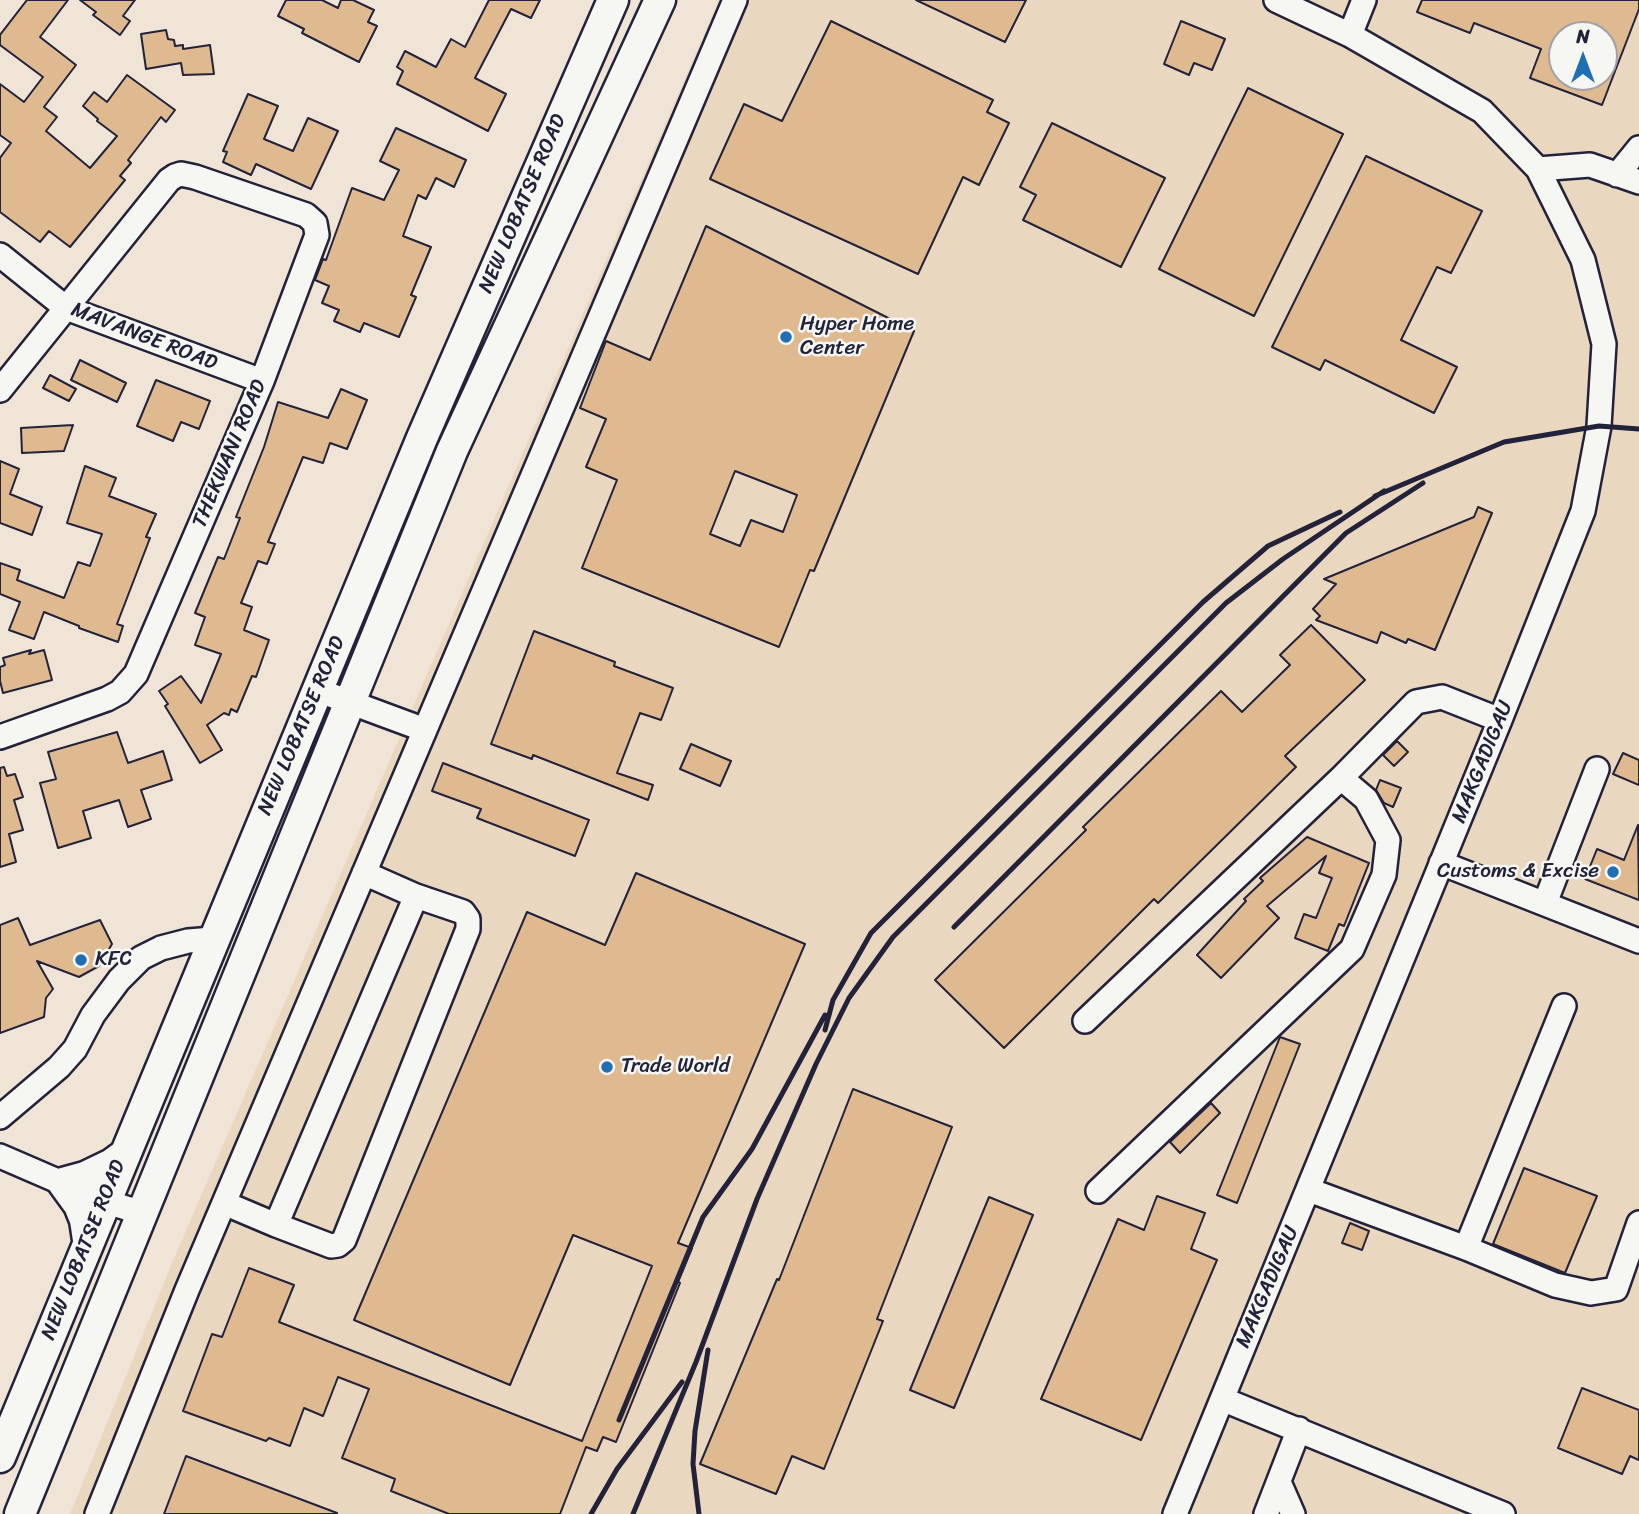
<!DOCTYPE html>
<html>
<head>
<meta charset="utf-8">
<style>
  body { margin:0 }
  #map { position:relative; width:1639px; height:1514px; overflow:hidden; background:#efe4d5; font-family:Sriracha,sans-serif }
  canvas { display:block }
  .north { position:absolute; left:1548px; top:21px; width:70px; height:70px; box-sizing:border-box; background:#f6f6f2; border:2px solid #a1a1a9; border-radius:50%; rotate:0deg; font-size:19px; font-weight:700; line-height:28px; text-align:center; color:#22223b }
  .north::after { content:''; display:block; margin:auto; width:24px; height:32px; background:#1f6fb2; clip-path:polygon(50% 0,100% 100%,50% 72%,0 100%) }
</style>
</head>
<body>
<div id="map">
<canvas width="1639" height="1514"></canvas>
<div class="north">N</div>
</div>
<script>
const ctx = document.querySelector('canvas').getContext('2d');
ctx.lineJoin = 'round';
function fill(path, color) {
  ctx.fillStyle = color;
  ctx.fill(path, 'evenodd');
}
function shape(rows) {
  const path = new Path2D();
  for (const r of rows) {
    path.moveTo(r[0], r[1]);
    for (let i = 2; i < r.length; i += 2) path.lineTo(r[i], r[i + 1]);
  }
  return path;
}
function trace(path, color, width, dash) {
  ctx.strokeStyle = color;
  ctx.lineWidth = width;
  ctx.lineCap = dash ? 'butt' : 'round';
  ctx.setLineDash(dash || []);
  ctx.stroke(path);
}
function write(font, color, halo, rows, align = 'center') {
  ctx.font = font + ' Sriracha,sans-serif';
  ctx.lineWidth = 5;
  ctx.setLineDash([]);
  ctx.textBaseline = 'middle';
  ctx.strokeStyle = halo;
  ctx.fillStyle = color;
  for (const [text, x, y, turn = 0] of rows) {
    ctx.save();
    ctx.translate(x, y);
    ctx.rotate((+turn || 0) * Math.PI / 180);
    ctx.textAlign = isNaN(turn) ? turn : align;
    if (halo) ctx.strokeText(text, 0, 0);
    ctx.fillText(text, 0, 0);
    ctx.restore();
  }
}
fill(shape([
  [719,0,1639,0,1639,1514,70,1514,172,1263],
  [1562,35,1604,35,1604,77,1562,77]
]), '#ead7c0');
const building = shape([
  [27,0,68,0,40,37,76,65,44,107,57,117,46,131,90,168,117,136,97,121,98,119,83,106,94,92,107,102,127,75,175,110,166,122,161,117,128,160,131,163,120,176,125,180,70,247,49,231,40,242,0,212,0,158,11,143,0,135,0,84,24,102,43,77,0,45,0,35,27,0],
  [80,0,135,0,123,16,130,21,120,35,93,15,96,12,80,0],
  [286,0,322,0,338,8,341,0,353,0,374,10,368,22,377,26,359,62,302,33,304,29,278,16,286,0],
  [489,0,540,0,531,18,511,9,475,78,506,94,488,131,397,84,403,71,397,67,405,51,436,67,451,39,465,47,489,0],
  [916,0,1026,0,1005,42,916,0],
  [1422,0,1639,0,1639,9,1602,105,1530,78,1541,49,1474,23,1470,33,1417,12,1422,0],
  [1562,35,1604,35,1604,77,1562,77,1562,35],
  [831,21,993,100,987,112,1009,123,979,185,963,177,918,274,710,179,744,104,782,121,831,21],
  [1181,21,1225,39,1212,70,1194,63,1189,75,1164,64,1181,21],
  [166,30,168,39,174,40,175,46,183,45,183,49,210,45,214,74,183,75,181,63,146,69,141,34,166,30],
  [1248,88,1343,134,1254,316,1159,269,1248,88],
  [248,94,278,106,264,139,293,151,308,118,338,131,311,189,256,164,251,175,223,162,227,152,223,151,248,94],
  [1052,123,1165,178,1121,267,1023,220,1036,195,1020,187,1052,123],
  [396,128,466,160,454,187,436,178,426,199,418,195,403,236,431,247,411,295,416,297,399,337,364,323,360,332,334,321,339,310,322,303,329,286,315,280,323,259,326,260,352,188,384,200,399,170,380,161,396,128],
  [1366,156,1482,211,1451,273,1437,267,1401,340,1457,367,1434,413,1325,360,1320,370,1272,347,1366,156],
  [706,226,914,331,814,571,810,570,779,647,582,568,617,480,586,467,606,419,580,408,606,341,650,360,706,226],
  [735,471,797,495,783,532,751,520,740,546,710,534,735,471],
  [80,360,126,383,117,402,71,380,80,360],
  [50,375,76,389,69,401,43,388,50,375],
  [156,380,210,401,199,429,181,422,173,441,137,426,156,380],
  [341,389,367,400,347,449,330,443,323,463,303,457,268,542,275,544,267,564,258,561,241,603,252,607,244,630,269,640,256,677,252,676,237,712,231,709,229,715,224,713,207,725,222,750,200,763,165,706,168,704,159,691,181,676,201,703,221,654,195,645,205,617,195,613,218,557,224,559,240,518,236,517,264,447,278,402,328,418,341,389],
  [73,425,64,451,22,453,21,428,73,425],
  [0,461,19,469,10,494,42,507,32,535,0,523,0,461],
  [85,466,116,478,109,496,156,514,146,537,150,538,117,624,123,626,118,642,79,628,79,626,44,612,34,639,9,630,20,602,0,594,0,563,20,570,17,580,64,598,78,562,90,566,102,534,67,523,85,466],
  [1478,507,1492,513,1435,650,1408,639,1406,643,1381,632,1377,643,1316,620,1320,616,1313,609,1336,584,1324,579,1474,517,1478,507],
  [1311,625,1365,680,1285,756,1296,767,1158,903,1154,899,1004,1048,935,980,1086,830,1083,827,1221,691,1242,712,1290,665,1280,655,1311,625],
  [534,631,615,662,614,666,673,688,661,720,640,713,617,773,653,785,648,800,533,755,532,759,491,744,534,631],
  [31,650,29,654,44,650,52,680,3,693,0,681,0,667,5,665,3,658,31,650],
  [117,732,128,763,163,751,172,780,141,790,151,819,128,827,119,800,83,811,91,838,58,848,40,783,56,779,48,752,117,732],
  [1397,741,1408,752,1394,766,1383,755,1397,741],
  [691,744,731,761,720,786,680,769,691,744],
  [1623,753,1639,760,1639,785,1613,774,1623,753],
  [443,763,589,820,575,856,477,818,481,809,432,791,443,763],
  [4,767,7,776,15,774,23,797,14,800,23,830,9,834,16,862,0,867,0,768,4,767],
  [1380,780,1401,788,1393,807,1384,803,1376,790,1380,780],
  [1638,825,1639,900,1585,879,1597,849,1624,860,1638,825],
  [1307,837,1369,863,1344,926,1339,924,1328,951,1295,938,1304,914,1316,918,1332,878,1319,873,1326,856,1267,906,1279,918,1221,978,1197,955,1246,901,1244,899,1263,881,1260,878,1307,837],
  [636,873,805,944,678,1243,692,1248,678,1282,680,1283,616,1442,603,1437,597,1451,586,1447,560,1514,449,1514,391,1491,395,1479,342,1458,369,1389,338,1377,323,1416,304,1408,290,1446,269,1438,266,1441,183,1411,212,1334,222,1337,249,1268,294,1285,279,1322,582,1441,652,1266,573,1235,510,1385,354,1320,527,912,605,945,636,873],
  [18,918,30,945,100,920,112,944,99,966,79,977,37,961,53,989,46,998,44,1017,0,1033,0,925,18,918],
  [1280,1037,1300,1044,1237,1203,1217,1195,1280,1037],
  [853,1089,952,1127,877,1319,883,1321,824,1469,792,1456,776,1494,700,1464,777,1279,779,1280,853,1089],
  [1211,1103,1220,1113,1180,1153,1170,1142,1211,1103],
  [1524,1168,1597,1196,1565,1273,1493,1244,1524,1168],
  [1157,1196,1205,1213,1191,1249,1217,1260,1141,1440,1041,1399,1118,1219,1144,1230,1157,1196],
  [989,1197,1033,1215,954,1408,910,1390,989,1197],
  [1350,1223,1369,1231,1362,1250,1342,1243,1350,1223],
  [1582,1388,1639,1410,1639,1460,1630,1456,1622,1474,1558,1448,1582,1388],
  [186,1456,337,1513,337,1514,164,1514,186,1456]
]);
fill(building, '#dfb990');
trace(building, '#22223b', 2);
const minor = shape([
  [1350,35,1364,0],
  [1538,169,1590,165,1639,182],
  [1617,175,1639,148],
  [0,255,66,308,262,381],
  [0,390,169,180,175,176,181,174,195,177,306,215,315,223,317,235,262,381,136,674,120,692,107,699,0,737],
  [317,690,425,730],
  [1441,863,1639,941],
  [364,873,416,896],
  [1545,903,1597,769],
  [1085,1021,1341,778,1416,702,1442,697,1500,720],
  [0,1117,59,1067,75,1049,93,1015,119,980,141,958,161,948,188,941,213,939],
  [0,1156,104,1201,142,1213],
  [1309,1190,1466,1248,1555,1285,1591,1293,1616,1289,1639,1223],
  [1098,1191,1352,949,1384,875,1388,840,1366,799,1341,778],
  [224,1203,276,1225,331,1246,338,1245,344,1240,468,929,468,919,463,912,416,896,276,1225],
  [1466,1248,1564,1006],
  [1222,1399,1503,1514],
  [1279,1482,1293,1514],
  [97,1514,187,1290,735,0],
  [1175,1514,1500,720,1583,511,1599,426,1604,344,1583,260,1538,169,1482,111,1350,35,1276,0],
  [1266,1514,1299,1429]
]);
const major = shape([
  [88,1240,85,1220,79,1205,63,1183,85,1177,112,1164,123,1156],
  [0,1457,422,438,613,0],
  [20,1514,452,451,660,0]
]);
trace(minor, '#22223b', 28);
trace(major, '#22223b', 35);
trace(minor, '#f6f6f2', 23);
trace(major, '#f6f6f2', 30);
trace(shape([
  [1375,496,1504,442,1599,426,1639,429],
  [954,927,1346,533,1423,483],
  [825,1030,833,1000,871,933,1203,602,1268,546,1340,512],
  [619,1420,703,1217,752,1149,825,1015],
  [591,1514,617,1469,682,1382],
  [633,1514,696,1362,757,1199,816,1064,849,998,893,937,1226,603,1283,559,1384,491],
  [699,1514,693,1464,695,1431,708,1350]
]), '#22223b', 5);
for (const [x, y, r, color] of [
  [786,337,7,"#1f6fb2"],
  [1613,872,7,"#1f6fb2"],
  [81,960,7,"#1f6fb2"],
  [607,1067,7,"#1f6fb2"]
]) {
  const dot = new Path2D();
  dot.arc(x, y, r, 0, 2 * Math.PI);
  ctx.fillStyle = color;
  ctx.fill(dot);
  trace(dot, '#f6f6f2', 2.5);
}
write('21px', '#22223b', '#f6f6f2', [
  ["NEW LOBATSE ROAD",523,204,-67],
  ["MAVANGE ROAD",144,337,21],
  ["THEKWANI ROAD",230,454,-67],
  ["NEW LOBATSE ROAD",302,726,-67],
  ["MAKGADIGAU",1483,762,-68],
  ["NEW LOBATSE ROAD",84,1250,-68],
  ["MAKGADIGAU",1268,1287,-67]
]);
write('21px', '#22223b', '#f6f6f2', [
  ["Hyper Home",800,325],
  ["Center",800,349],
  ["Customs & Excise",1599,872,"right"],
  ["KFC",95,960],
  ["Trade World",621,1067]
], 'left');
</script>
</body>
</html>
